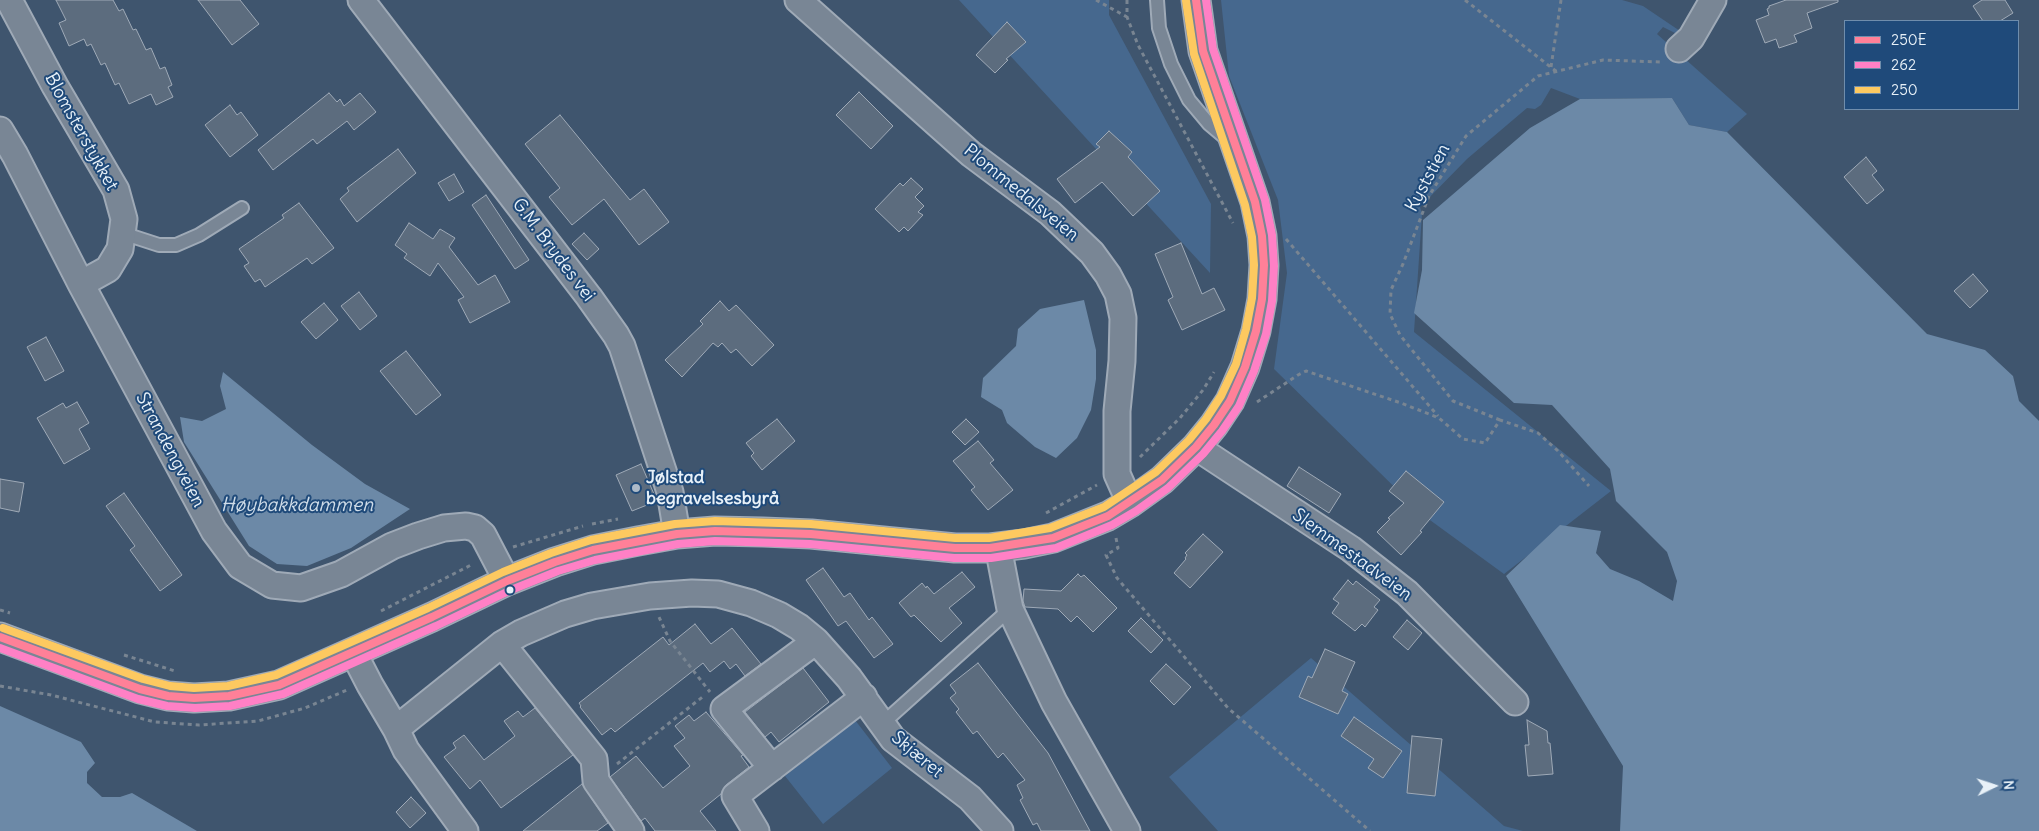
<!DOCTYPE html>
<html>
<head>
<meta charset="utf-8">
<style>
  body { margin:0 }
  #map { position:relative; width:2039px; height:831px; overflow:hidden; background:#3f556e; font-family:Delius,sans-serif }
  canvas { display:block }
  .legend { position:absolute; left:1844px; top:20px; width:175px; height:90px; box-sizing:border-box; background:#1f4a7a; border:1px solid #6f8dac; margin:0; padding:6px 9px; list-style:none; font-size:15px; color:#e8f1f8 }
  .legend li { display:flex; align-items:center; gap:10px; height:25px }
  .legend b { width:25px; border:1px solid #6f8dac }
  .north { position:absolute; left:1969px; top:761px; width:50px; height:50px; -webkit-text-stroke:4px #1f4a7a; paint-order:stroke; rotate:86deg; font-size:14px; font-weight:700; line-height:20px; text-align:center; color:#e8f1f8 }
  .north::after { content:''; display:block; margin:auto; width:18px; height:22px; background:#e8f1f8; clip-path:polygon(50% 0,100% 100%,50% 72%,0 100%) }
</style>
</head>
<body>
<div id="map">
<canvas width="2039" height="831"></canvas>
<ul class="legend">
<li><b style="height:6px;background:#ff8098"></b>250E</li>
<li><b style="height:6px;background:#ff80c5"></b>262</li>
<li><b style="height:6px;background:#fdc960"></b>250</li>
</ul>
<div class="north">N</div>
</div>
<script>
const ctx = document.querySelector('canvas').getContext('2d');
ctx.lineJoin = 'round';
function fill(path, color) {
  ctx.fillStyle = color;
  ctx.fill(path, 'evenodd');
}
function shape(rows) {
  const path = new Path2D();
  for (const r of rows) {
    path.moveTo(r[0], r[1]);
    for (let i = 2; i < r.length; i += 2) path.lineTo(r[i], r[i + 1]);
  }
  return path;
}
function trace(path, color, width, dash) {
  ctx.strokeStyle = color;
  ctx.lineWidth = width;
  ctx.lineCap = dash ? 'butt' : 'round';
  ctx.setLineDash(dash || []);
  ctx.stroke(path);
}
function write(font, color, halo, rows, align = 'center') {
  ctx.font = font + ' Delius,sans-serif';
  ctx.lineWidth = 4;
  ctx.setLineDash([]);
  ctx.textBaseline = 'middle';
  ctx.strokeStyle = halo;
  ctx.fillStyle = color;
  for (const [text, x, y, turn = 0] of rows) {
    ctx.save();
    ctx.translate(x, y);
    ctx.rotate((+turn || 0) * Math.PI / 180);
    ctx.textAlign = isNaN(turn) ? turn : align;
    if (halo) ctx.strokeText(text, 0, 0);
    ctx.fillText(text, 0, 0);
    ctx.restore();
  }
}
fill(shape([
  [959,0,1109,0,1109,15,1211,204,1210,273],
  [1221,0,1622,0,1643,6,1680,31,1677,34,1663,27,1657,34,1747,114,1727,132,1689,125,1672,98,1580,99,1551,88,1541,105,1535,109,1527,108,1467,159,1420,207,1422,214,1414,332,1611,491,1504,574,1423,515,1274,369,1287,273,1278,200,1229,76],
  [1311,658,1504,826,1523,831,1218,831,1169,777],
  [855,720,892,768,823,824,785,776]
]), '#46688e');
fill(shape([
  [1672,98,1689,125,1727,132,1927,334,1985,350,2013,376,2019,401,2039,421,2039,831,1620,831,1623,766,1506,576,1560,525,1601,531,1596,553,1610,569,1639,581,1673,601,1677,581,1667,552,1616,501,1610,469,1552,405,1514,403,1414,313,1422,270,1423,220,1530,128,1580,99],
  [1084,300,1096,350,1096,379,1091,410,1077,438,1056,458,1035,447,1007,423,1002,410,981,397,983,378,1016,346,1018,329,1040,309],
  [223,372,312,445,365,484,410,509,351,548,307,566,277,564,249,546,184,442,180,417,202,421,226,409,220,386],
  [0,706,81,742,95,763,87,772,87,783,102,797,120,797,132,793,197,831,0,831]
]), '#6c89a7');
const building = shape([
  [56,0,113,0,119,11,123,9,133,30,136,29,146,50,151,48,160,69,165,67,172,85,168,87,173,97,156,105,151,94,129,104,119,83,115,85,105,63,101,65,91,44,87,46,84,39,69,46,59,23,66,20,56,0],
  [198,0,240,0,259,24,232,45,198,0],
  [1786,0,1838,0,1838,2,1807,13,1812,28,1794,35,1797,42,1779,48,1776,39,1765,43,1756,20,1769,15,1767,9,1769,8,1769,6,1786,0],
  [1982,0,2005,0,2013,13,2000,21,1983,21,1973,6,1982,0],
  [1007,22,1026,42,1006,59,1008,60,995,73,976,55,1007,22],
  [859,92,893,126,871,149,836,115,859,92],
  [329,93,337,102,340,99,344,106,360,93,376,112,354,130,347,121,317,144,313,139,273,170,258,150,329,93],
  [230,105,237,115,241,112,258,135,230,157,205,125,230,105],
  [560,115,630,200,644,189,669,222,639,245,604,199,572,225,549,197,560,188,525,144,560,115],
  [1109,131,1132,152,1128,157,1160,191,1133,216,1102,182,1075,203,1057,179,1100,147,1096,144,1109,131],
  [398,149,416,173,357,222,340,199,349,191,347,188,398,149],
  [1866,157,1877,171,1872,175,1884,190,1867,204,1844,177,1866,157],
  [454,174,464,192,449,201,438,183,454,174],
  [911,178,923,189,915,197,924,206,918,212,923,215,908,231,904,227,899,232,875,209,900,183,903,186,911,178],
  [486,195,529,260,515,269,472,205,486,195],
  [299,203,334,248,312,264,307,258,265,287,260,279,255,282,244,266,249,263,239,249,284,218,282,215,299,203],
  [409,223,433,239,440,229,455,238,449,247,478,285,495,275,510,302,470,323,458,300,464,297,438,263,430,276,404,258,407,254,395,245,409,223],
  [584,233,599,249,587,260,572,244,584,233],
  [1181,243,1202,294,1214,288,1225,310,1182,330,1168,300,1173,297,1155,254,1181,243],
  [1973,274,1988,291,1970,308,1954,291,1973,274],
  [359,292,377,316,360,330,341,306,359,292],
  [720,301,729,311,736,305,774,345,752,366,736,349,731,353,722,343,718,347,713,343,682,377,665,360,703,324,700,321,720,301],
  [324,303,338,320,316,339,301,322,324,303],
  [46,337,64,371,45,381,27,347,46,337],
  [406,351,441,395,416,415,380,371,406,351],
  [77,402,89,423,79,429,90,449,64,464,37,418,63,403,66,408,77,402],
  [777,419,795,441,762,470,751,456,754,453,746,443,777,419],
  [966,419,979,432,965,445,952,432,966,419],
  [978,441,994,460,990,463,1013,490,988,510,971,490,975,487,953,461,978,441],
  [641,464,657,501,632,511,616,475,641,464],
  [1299,467,1341,494,1329,513,1287,486,1299,467],
  [1406,471,1444,502,1420,531,1422,532,1401,555,1377,532,1390,519,1388,518,1404,503,1389,491,1406,471],
  [0,479,24,483,19,512,0,508,0,479],
  [124,493,182,575,160,591,130,550,135,546,106,506,124,493],
  [1203,534,1223,552,1190,588,1174,573,1186,559,1185,558,1187,555,1185,553,1203,534],
  [823,568,844,597,850,593,869,620,872,617,893,644,874,658,846,621,838,626,806,580,823,568],
  [962,572,975,587,949,608,962,623,941,642,914,615,911,617,899,603,922,583,926,588,927,586,934,594,962,572],
  [1078,574,1081,577,1084,575,1117,608,1093,632,1077,616,1071,622,1058,609,1025,607,1023,601,1024,589,1061,591,1078,574],
  [1348,580,1353,585,1356,581,1380,600,1374,607,1378,610,1365,627,1362,624,1355,631,1332,613,1339,603,1333,599,1348,580],
  [1141,618,1163,640,1151,653,1128,631,1141,618],
  [1407,620,1422,633,1408,650,1393,637,1407,620],
  [695,624,711,644,732,628,761,664,745,676,736,664,730,669,724,661,710,672,703,663,615,732,611,728,602,735,580,707,581,706,579,703,663,637,669,645,695,624],
  [1325,649,1355,662,1342,691,1348,694,1338,714,1299,697,1308,676,1312,678,1325,649],
  [978,663,1048,753,1090,831,1041,831,1037,823,1033,825,1020,800,1023,798,1017,785,1025,780,1003,753,998,758,977,731,973,734,956,712,959,709,950,698,956,693,950,685,978,663],
  [1166,664,1191,687,1174,705,1150,681,1166,664],
  [803,668,829,702,779,742,771,732,765,737,745,712,803,668],
  [535,708,573,755,501,808,480,780,470,789,444,757,456,748,453,743,464,735,484,760,515,736,504,721,518,711,523,717,535,708],
  [706,712,743,755,741,756,749,767,726,785,721,794,700,811,716,831,655,831,645,818,641,821,610,777,636,756,663,788,690,766,674,746,685,738,675,726,689,715,694,721,706,712],
  [1354,717,1402,751,1383,778,1368,768,1374,759,1341,736,1354,717],
  [1527,720,1547,731,1548,743,1550,743,1553,774,1528,776,1525,745,1529,745,1527,720],
  [1412,736,1442,739,1435,796,1407,793,1412,736],
  [582,784,608,823,597,831,523,831,582,784],
  [411,797,426,813,410,828,396,812,411,797]
]);
fill(building, '#5c6c7e');
trace(building, '#9faab7', 1);
const lane = shape([
  [1157,0,1159,28,1171,64,1189,100,1209,124,1228,140],
  [122,233,159,245,176,245,199,235,242,208],
  [883,723,1010,609]
]);
const street = shape([
  [9,0,55,86,116,190,124,219,120,249,108,269,81,284],
  [361,0,589,297,616,335,622,346,670,492,677,534],
  [798,0,971,154,1050,213,1092,253,1108,275,1118,294,1123,318,1122,361,1117,411,1117,474,1130,503],
  [1679,49,1691,38,1713,0],
  [0,130,15,155,81,284,214,531,240,566,272,585,301,588,341,574,392,546,418,536,444,528,466,526,475,528,483,535,507,581],
  [1196,447,1351,549,1407,593,1515,702],
  [1000,547,1001,562,1010,609,1054,702,1127,831],
  [502,644,594,759,596,781,631,831],
  [353,652,370,685,396,729,406,750,465,831],
  [396,729,502,644,521,633,565,614,592,606,650,596,692,593,718,594,751,603,779,615,799,627,816,641,849,678,893,739,970,798,1000,831],
  [772,768,724,709,816,641],
  [756,831,735,796,864,697]
]);
const primary = shape([
  [0,637,140,689,168,696,194,698,229,696,279,685,432,617,507,581,555,562,593,550,638,541,677,534,715,531,763,532,811,534,955,548,990,548,1024,544,1053,538,1108,516,1130,503,1162,480,1196,447,1214,425,1230,401,1245,367,1256,331,1262,299,1264,265,1262,236,1255,202,1203,51,1196,0]
]);
trace(lane, '#9faab7', 16);
trace(street, '#9faab7', 29);
trace(primary, '#9faab7', 31);
trace(shape([
  [1096,0,1127,17],
  [1127,0,1127,17,1138,45,1233,223],
  [1465,0,1557,72],
  [1551,67,1561,0],
  [1286,239,1438,416],
  [1257,402,1298,375,1306,371,1401,403,1439,418,1463,439,1485,443,1500,420,1538,433,1558,451,1589,486],
  [1500,420,1453,401,1400,335,1390,314,1391,290,1403,264,1429,196,1466,136,1538,76,1603,60,1660,62],
  [1140,457,1180,418,1203,390,1214,372],
  [1046,513,1097,485],
  [592,524,618,519],
  [1116,538,1118,548,1106,555,1117,578,1228,708,1370,831],
  [513,547,583,526],
  [0,610,10,613],
  [381,611,473,564],
  [659,617,670,641,710,692],
  [124,655,175,671],
  [0,686,51,695,155,722,199,725,258,721,305,708,347,690],
  [617,764,705,695]
]), '#798592', 3, [4, 4]);
trace(lane, '#798695', 12);
trace(street, '#798695', 25);
trace(primary, '#798695', 28);
trace(shape([
  [0,637,140,689,168,696,194,698,229,696,279,685,432,617,507,581,555,562,593,550,677,534,715,531,811,534,955,548,990,548,1053,538,1108,516,1162,480,1196,447,1214,425,1230,401,1245,367,1256,331,1262,299,1264,265,1262,236,1255,202,1203,51,1196,0]
]), '#ff8098', 8);
trace(shape([
  [0,648,138,699,167,706,195,708,230,706,283,694,436,626,511,590,558,571,595,560,678,544,715,541,810,544,954,558,991,558,1056,548,1112,525,1136,511,1168,488,1203,454,1222,431,1239,406,1254,371,1266,334,1272,301,1274,266,1272,235,1265,200,1213,49,1206,0]
]), '#ff80c5', 8);
trace(shape([
  [3,628,143,679,170,686,194,688,228,686,276,675,428,608,503,572,551,553,591,540,675,524,715,521,811,524,955,538,989,538,1050,528,1104,507,1156,472,1189,440,1206,419,1221,396,1236,364,1246,329,1252,298,1254,265,1252,237,1245,205,1194,54,1186,1]
]), '#fdc960', 8);
for (const [x, y, r, color] of [
  [636,488,5,"#adbac8"],
  [510,590,4.5,"#e8f1f8"]
]) {
  const dot = new Path2D();
  dot.arc(x, y, r, 0, 2 * Math.PI);
  ctx.fillStyle = color;
  ctx.fill(dot);
  trace(dot, '#1f4a7a', 2);
}
write('18px', '#e8f1f8', '#1f4a7a', [
  ["Blomsterstykket",81,132,61],
  ["Kyststien",1428,178,-62],
  ["Plommedalsveien",1021,193,39],
  ["G.M. Brydes vei",553,250,53],
  ["Strandengveien",170,450,62],
  ["Slemmestadveien",1352,555,36],
  ["Skjæret",917,755,40]
]);
write('bold 18px', '#e8f1f8', '#1f4a7a', [
  ["Jølstad",646,478],
  ["begravelsesbyrå",646,499]
], 'left');
write('italic 19px', '#d0dde9', '#1f4a7a', [
  ["Høybakkdammen",297,506]
]);
</script>
</body>
</html>
